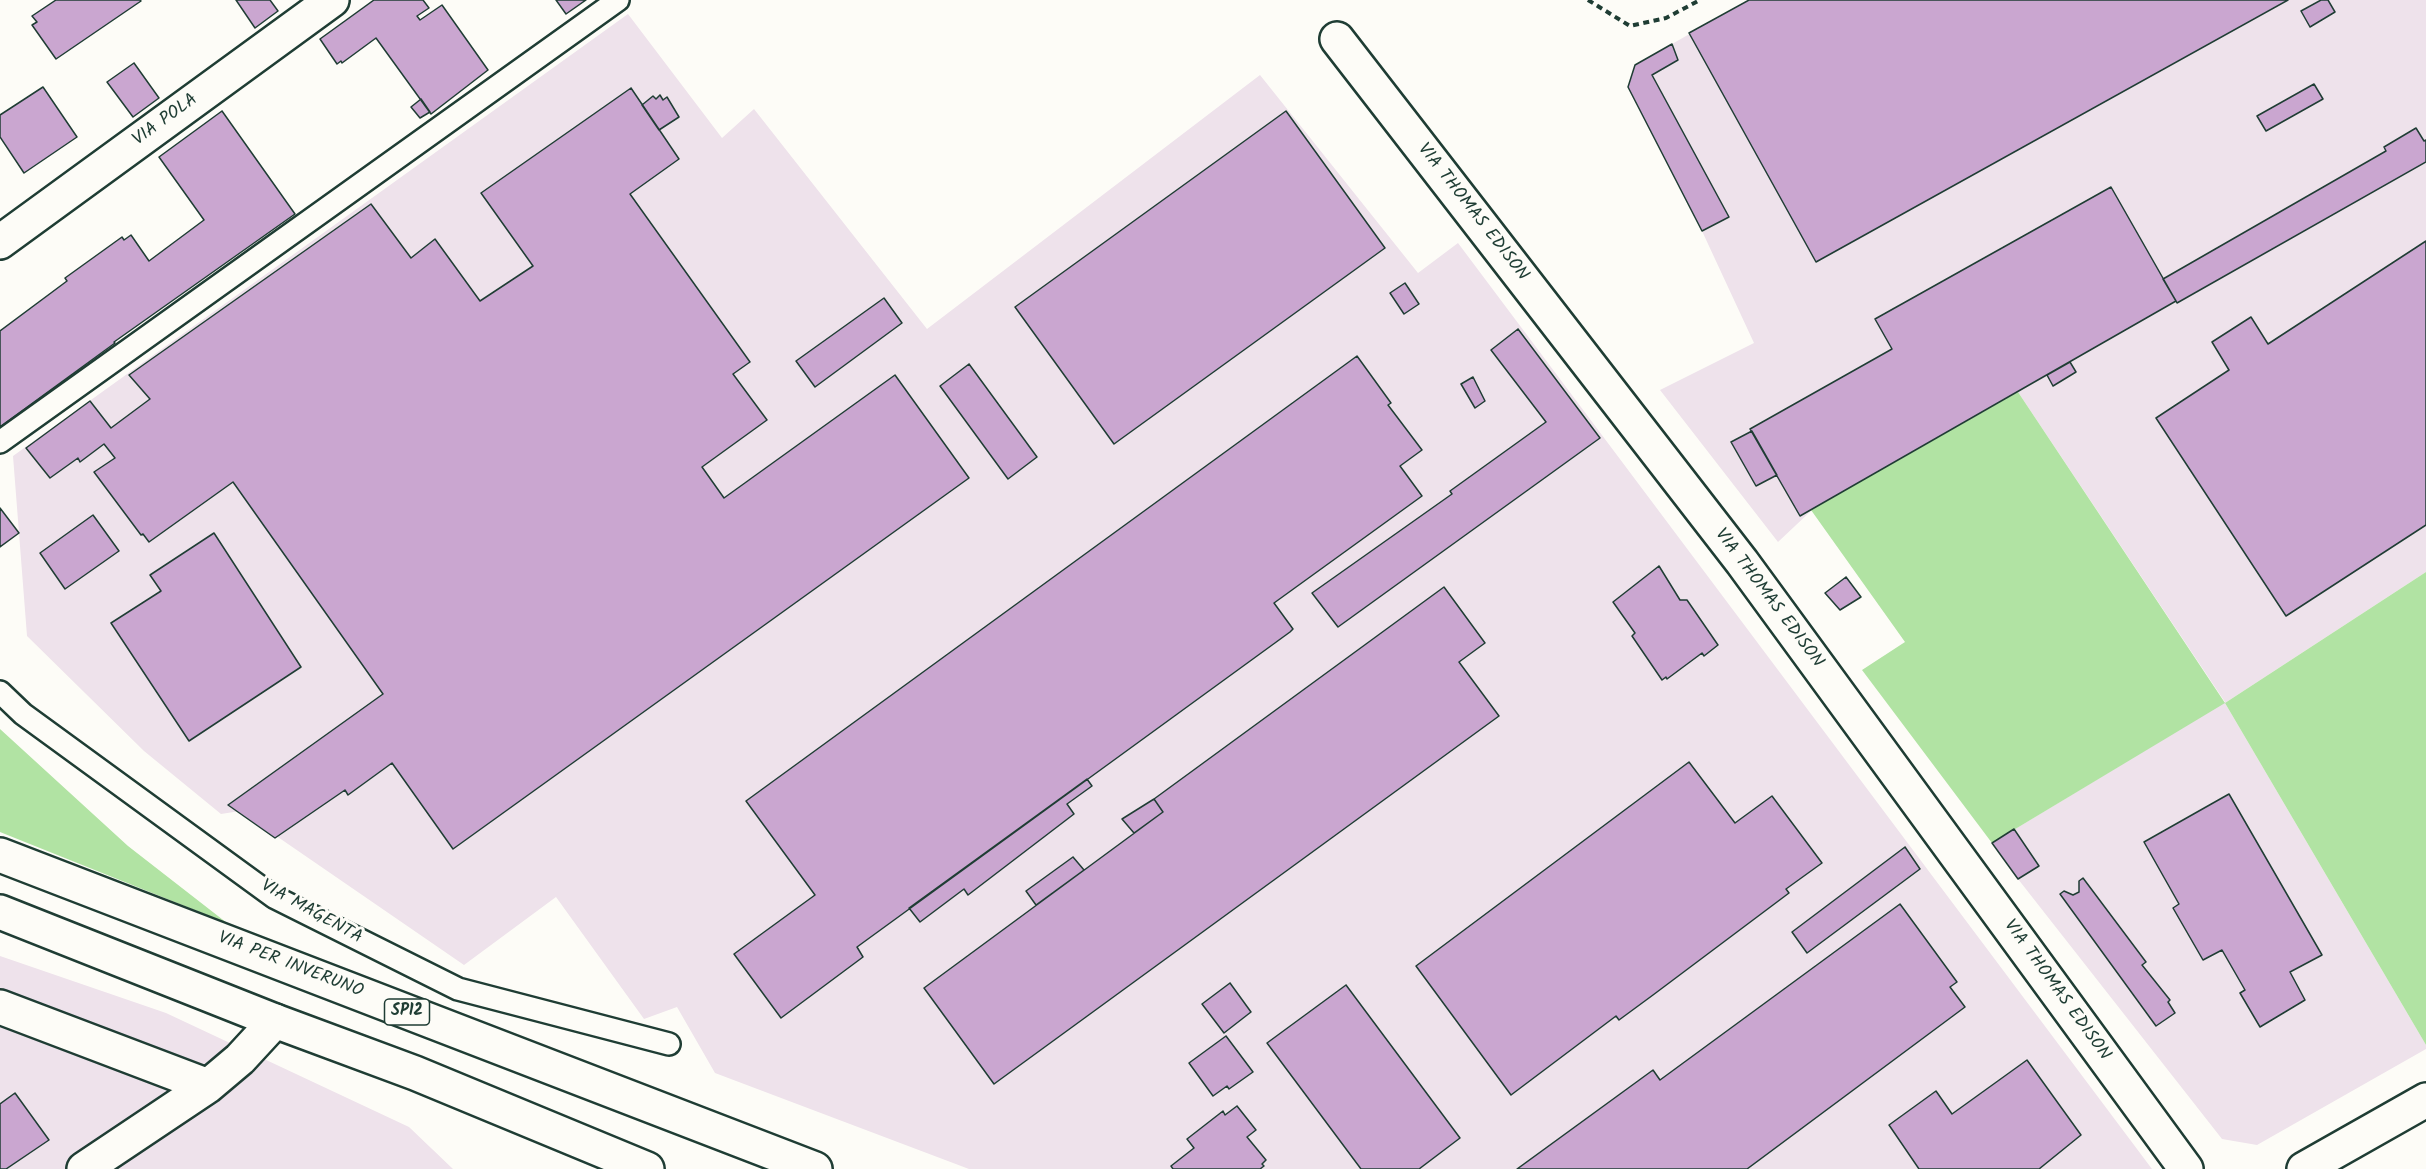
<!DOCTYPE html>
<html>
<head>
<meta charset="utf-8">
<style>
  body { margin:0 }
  canvas { display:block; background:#fdfcf7 }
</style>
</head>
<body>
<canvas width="2426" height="1169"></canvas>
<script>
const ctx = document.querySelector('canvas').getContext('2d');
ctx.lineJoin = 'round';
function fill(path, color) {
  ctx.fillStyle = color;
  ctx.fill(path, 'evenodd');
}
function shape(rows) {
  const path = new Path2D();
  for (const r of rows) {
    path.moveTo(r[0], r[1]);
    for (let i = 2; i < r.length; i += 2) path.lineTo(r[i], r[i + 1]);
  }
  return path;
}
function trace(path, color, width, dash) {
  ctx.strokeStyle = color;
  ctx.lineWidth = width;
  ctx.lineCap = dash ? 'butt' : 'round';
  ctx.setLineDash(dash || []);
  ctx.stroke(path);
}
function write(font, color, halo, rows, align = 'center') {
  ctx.font = font + ' Kalam,sans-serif';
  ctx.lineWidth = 6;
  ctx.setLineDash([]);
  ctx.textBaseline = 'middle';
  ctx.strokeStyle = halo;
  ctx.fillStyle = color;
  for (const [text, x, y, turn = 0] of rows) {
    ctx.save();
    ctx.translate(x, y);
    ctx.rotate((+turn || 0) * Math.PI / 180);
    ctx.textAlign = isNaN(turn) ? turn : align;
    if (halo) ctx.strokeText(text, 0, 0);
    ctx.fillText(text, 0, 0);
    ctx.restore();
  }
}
fill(shape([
  [1749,0,2426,0,2426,572,2225,703,2426,1045,2426,1049,2257,1145,2222,1139,2018,879,1992,843,2225,702,2018,392,1812,510,1778,542,1660,390,1754,343,1702,231,1628,87,1672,44],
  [628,14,722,138,754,109,927,329,1260,75,1418,273,1458,243,2152,1169,969,1169,715,1073,677,1007,644,1019,556,897,464,965,240,811,221,814,144,751,27,636,13,456],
  [0,956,166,1013,409,1127,453,1169,0,1169]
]), '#eee2eb');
fill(shape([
  [2018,392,2225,703,2426,572,2426,1045,2225,703,1992,843,1862,670,1905,642,1811,510],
  [0,729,128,846,227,923,0,832]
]), '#b1e3a3');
const building = shape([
  [56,0,140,0,141,1,56,59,32,25,37,22,32,16,56,0],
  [236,0,270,0,278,11,255,28,236,0],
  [374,0,423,0,429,8,417,16,420,20,442,5,488,70,431,114,376,38,342,63,341,61,337,64,320,39,374,0],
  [556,0,586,0,566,14,556,0],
  [1749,0,2288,0,1816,262,1689,33,1749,0],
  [2321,0,2328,0,2335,12,2310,27,2301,11,2321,0],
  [1672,44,1678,60,1652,75,1729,217,1702,231,1628,87,1635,65,1672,44],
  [134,63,159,98,133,117,107,82,134,63],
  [2314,84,2323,99,2266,131,2257,116,2314,84],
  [43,87,77,137,24,173,0,137,0,115,43,87],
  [631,88,679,159,630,194,750,362,733,374,767,420,702,467,724,498,895,375,969,478,453,849,392,763,348,795,345,790,275,838,228,805,383,694,233,482,149,542,143,534,141,535,94,472,115,458,104,444,80,462,78,458,50,478,26,448,90,401,111,428,150,399,129,375,371,204,411,258,435,239,480,301,533,266,481,193,631,88],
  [660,95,663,100,667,97,679,117,659,130,642,105,653,96,656,99,660,95],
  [421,99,430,112,420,118,411,107,421,99],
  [222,111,295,214,114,342,115,343,0,427,0,331,67,281,65,278,122,237,124,240,131,235,149,261,204,220,159,157,222,111],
  [1286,111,1385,248,1114,444,1015,307,1286,111],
  [2416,128,2424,141,2426,140,2426,162,2177,303,2176,301,2163,279,2386,151,2384,147,2416,128],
  [2111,187,2176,301,1800,516,1750,429,1892,349,1875,319,2111,187],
  [2426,241,2426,525,2286,616,2156,418,2229,370,2212,342,2251,317,2268,344,2426,241],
  [1405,283,1419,304,1404,314,1390,293,1405,283],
  [884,298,902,323,815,387,796,361,884,298],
  [1518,329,1600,438,1338,627,1312,593,1452,494,1450,491,1546,422,1491,350,1518,329],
  [1357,356,1391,403,1388,405,1422,450,1400,466,1422,496,1274,603,1293,629,1290,632,857,947,863,957,781,1018,734,954,815,895,746,801,1357,356],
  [2070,362,2076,372,2053,386,2047,375,2070,362],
  [969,364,1037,457,1008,479,940,386,969,364],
  [1473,377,1485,401,1475,408,1461,384,1473,377],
  [1752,431,1777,475,1756,486,1731,442,1752,431],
  [0,508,19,533,0,547,0,508],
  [93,515,119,551,65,589,40,553,93,515],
  [214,533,301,667,189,741,111,623,161,591,150,575,214,533],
  [1659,566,1680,600,1687,600,1718,645,1704,656,1702,653,1667,679,1666,677,1662,680,1632,636,1635,633,1613,602,1659,566],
  [1846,577,1861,597,1840,610,1825,593,1846,577],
  [1444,587,1485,643,1459,662,1499,716,994,1084,924,988,1163,812,1154,799,1444,587],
  [1689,762,1735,823,1772,796,1822,863,1786,889,1789,893,1653,995,1619,1020,1616,1016,1511,1095,1416,966,1689,762],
  [1087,779,1092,786,1067,804,1074,814,968,895,964,889,920,922,909,908,1087,779],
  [2229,794,2322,955,2290,972,2305,1000,2260,1027,2240,993,2245,990,2222,950,2203,960,2173,908,2179,904,2144,842,2229,794],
  [1154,799,1163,812,1134,833,1122,819,1154,799],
  [2014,829,2039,866,2018,879,1992,843,2014,829],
  [1905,847,1920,869,1807,953,1792,932,1905,847],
  [1073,857,1084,870,1036,905,1026,891,1073,857],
  [2083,878,2146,962,2142,965,2170,1000,2168,1002,2175,1013,2156,1026,2060,894,2064,891,2073,895,2079,892,2079,881,2083,878],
  [1900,904,1957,982,1950,987,1965,1007,1747,1169,1517,1169,1653,1070,1660,1080,1900,904],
  [1230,983,1251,1012,1224,1033,1202,1004,1230,983],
  [1346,985,1460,1138,1419,1169,1361,1169,1267,1043,1346,985],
  [1226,1036,1253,1072,1229,1089,1227,1086,1213,1096,1189,1063,1226,1036],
  [2027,1060,2081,1135,2039,1169,1919,1169,1889,1125,1936,1091,1952,1114,2027,1060],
  [15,1093,49,1140,6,1169,0,1169,0,1104,15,1093],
  [1237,1106,1256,1130,1247,1137,1266,1160,1262,1164,1264,1166,1260,1169,1173,1169,1171,1166,1194,1148,1187,1139,1223,1111,1225,1115,1237,1106]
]);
fill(building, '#caa6d0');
trace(building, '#1f3d34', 1.5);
const service = shape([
  [0,442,618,0],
  [0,692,23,714,274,897,458,989,669,1044]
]);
const minor = shape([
  [1337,39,1742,562,2186,1169],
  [0,242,332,0],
  [0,1007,208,1086],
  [84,1169,208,1086,240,1059,275,1021],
  [2304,1169,2426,1100]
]);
const primary = shape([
  [0,855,815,1169],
  [0,912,275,1021,415,1073,647,1169]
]);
trace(service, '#1f3d34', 26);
trace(minor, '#1f3d34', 38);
trace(primary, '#1f3d34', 38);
trace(shape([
  [1588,0,1630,26,1666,18,1700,0]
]), '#1f3d34', 4, [6, 4.5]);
trace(service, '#fdfcf7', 21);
trace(minor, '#fdfcf7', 33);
trace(primary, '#fdfcf7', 33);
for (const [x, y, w] of [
  [407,1012,45]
]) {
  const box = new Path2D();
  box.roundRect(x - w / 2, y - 13, w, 26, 4.5);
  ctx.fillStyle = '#fdfcf7';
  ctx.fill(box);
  trace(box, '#1f3d34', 1.5);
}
write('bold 16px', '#1f3d34', null, [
  ["SP12",407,1012]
]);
write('18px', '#1f3d34', '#fdfcf7', [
  ["VIA POLA",166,121,-36],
  ["VIA THOMAS EDISON",1472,213,52],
  ["VIA THOMAS EDISON",1768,599,53],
  ["VIA MAGENTA",311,913,29],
  ["VIA PER INVERUNO",290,966,21],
  ["VIA THOMAS EDISON",2056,991,54]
]);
</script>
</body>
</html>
